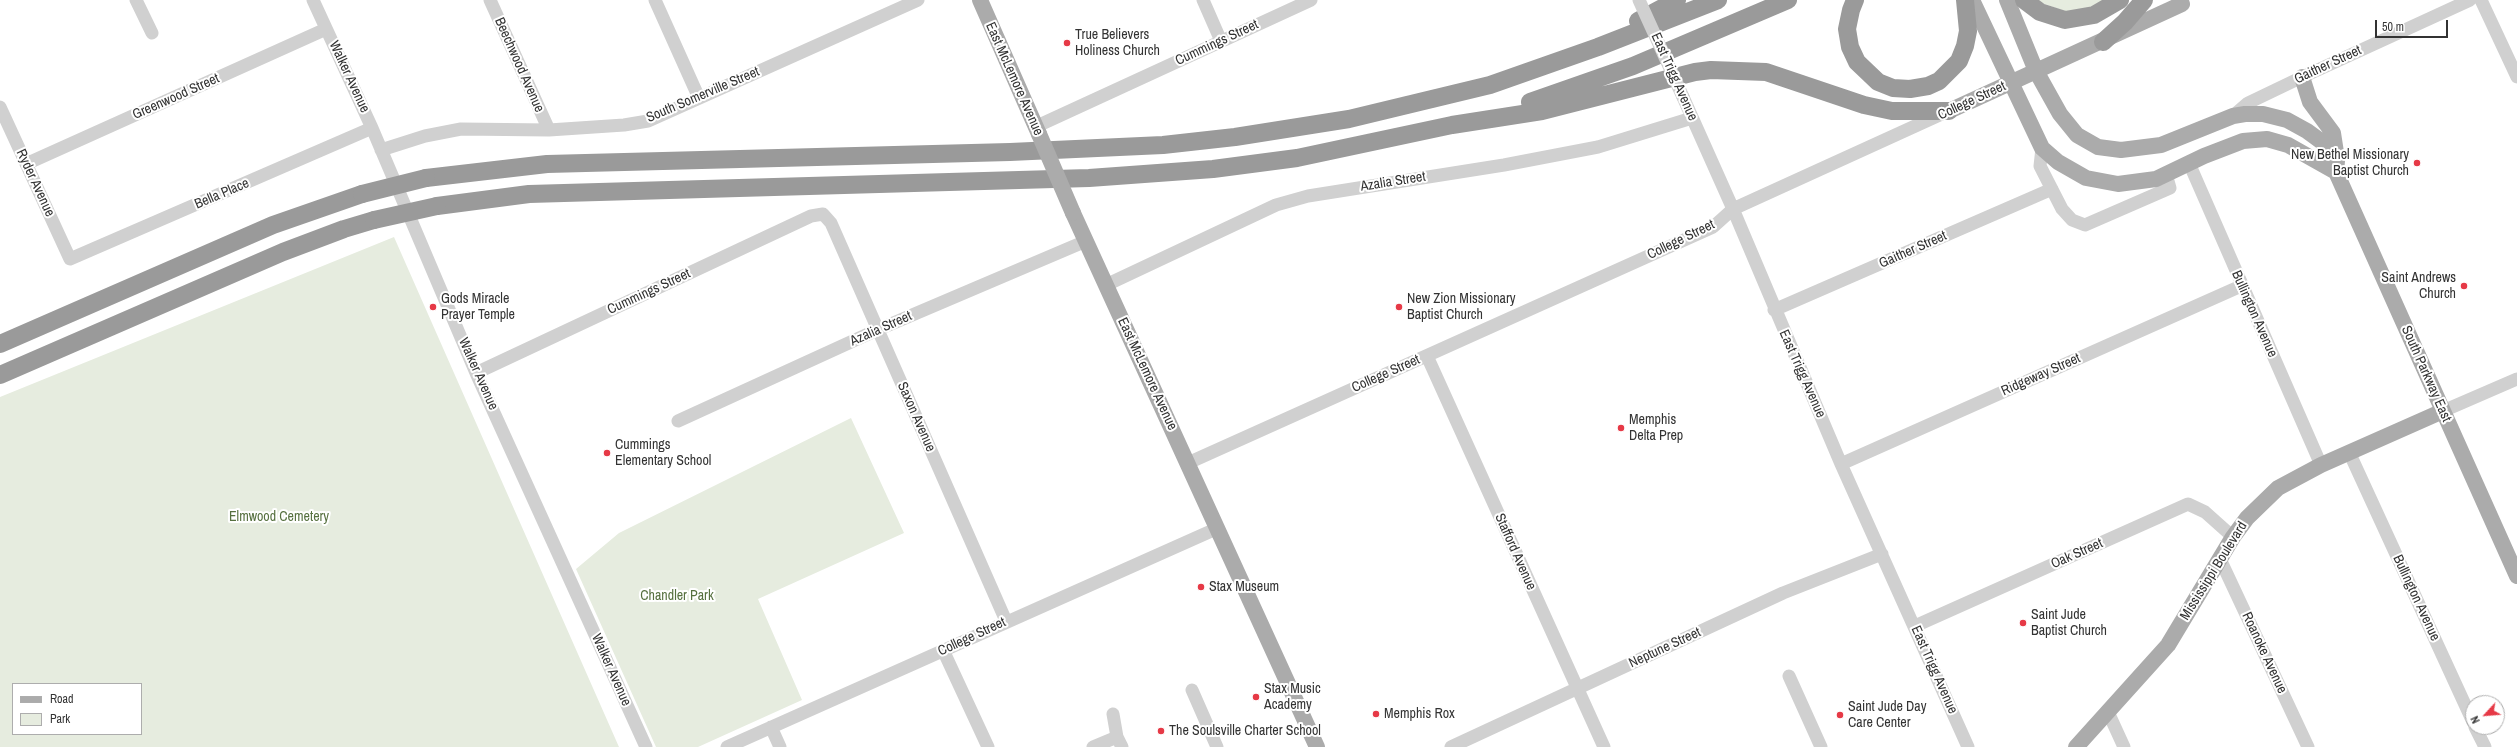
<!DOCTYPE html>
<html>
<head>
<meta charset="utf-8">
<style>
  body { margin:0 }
  #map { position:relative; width:2517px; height:747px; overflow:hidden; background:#fff; font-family:"Archivo Narrow",sans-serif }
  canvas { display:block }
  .legend { position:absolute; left:12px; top:683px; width:130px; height:52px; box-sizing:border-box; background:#fff; border:1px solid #adadad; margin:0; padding:5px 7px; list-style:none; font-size:12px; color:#333 }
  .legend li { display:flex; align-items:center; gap:8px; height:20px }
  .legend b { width:20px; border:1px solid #adadad }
  .north { position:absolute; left:2465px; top:695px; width:40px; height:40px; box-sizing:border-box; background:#fff; border:1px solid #adadad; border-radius:50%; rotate:244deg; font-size:11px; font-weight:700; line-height:16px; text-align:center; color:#333 }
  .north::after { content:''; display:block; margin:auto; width:14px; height:18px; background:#e63946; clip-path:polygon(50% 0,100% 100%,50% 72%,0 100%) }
  .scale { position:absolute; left:2375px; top:20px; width:73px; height:18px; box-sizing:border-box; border:2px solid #333; border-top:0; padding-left:5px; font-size:12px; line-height:14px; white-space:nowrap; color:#333; -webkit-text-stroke:3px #fff; paint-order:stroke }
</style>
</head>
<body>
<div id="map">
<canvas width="2517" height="747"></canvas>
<ul class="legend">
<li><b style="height:5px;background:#ababab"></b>Road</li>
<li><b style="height:11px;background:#e6ecdf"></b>Park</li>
</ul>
<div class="north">N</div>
<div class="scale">50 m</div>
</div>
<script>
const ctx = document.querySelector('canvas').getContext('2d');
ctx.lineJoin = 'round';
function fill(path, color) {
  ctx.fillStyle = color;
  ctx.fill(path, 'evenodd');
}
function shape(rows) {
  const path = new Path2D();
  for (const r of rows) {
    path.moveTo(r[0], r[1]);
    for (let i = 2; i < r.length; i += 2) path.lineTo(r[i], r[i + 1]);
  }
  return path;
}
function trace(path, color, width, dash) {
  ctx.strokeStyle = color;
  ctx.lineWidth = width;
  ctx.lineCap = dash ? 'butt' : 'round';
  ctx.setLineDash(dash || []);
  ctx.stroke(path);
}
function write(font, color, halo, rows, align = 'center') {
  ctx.font = font + ' "Archivo Narrow",sans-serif';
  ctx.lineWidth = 4;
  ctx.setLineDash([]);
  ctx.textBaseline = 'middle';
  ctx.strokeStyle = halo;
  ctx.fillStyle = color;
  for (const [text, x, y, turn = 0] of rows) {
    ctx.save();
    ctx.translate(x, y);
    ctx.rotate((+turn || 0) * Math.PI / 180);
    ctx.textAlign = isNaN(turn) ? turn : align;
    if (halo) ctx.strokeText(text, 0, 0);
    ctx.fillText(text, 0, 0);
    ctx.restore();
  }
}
fill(shape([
  [2033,0,2112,0,2073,14],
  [394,237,619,747,0,747,0,397],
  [13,684,141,684,141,734,13,734],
  [851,418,904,533,758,599,802,700,698,747,656,747,576,569,619,533]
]), '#e6ecdf');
trace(shape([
  [136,0,152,33],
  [313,0,372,128,476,373,646,747],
  [490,0,549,130],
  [655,0,699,98],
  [1203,0,1221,41],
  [2481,0,2517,77],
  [1683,97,1733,209,1841,464,1968,747],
  [0,107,70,259,372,128],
  [2233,116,2248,103,2298,79,2470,0],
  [1035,127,1311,0],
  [2042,148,2040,166,2062,209,2072,220,2085,225,2170,188,2166,174],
  [381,150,425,136,461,129,549,130,624,125,648,121,918,0],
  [2189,163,2321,465],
  [26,164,326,29],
  [1106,285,1276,205,1308,196,1504,165,1598,147,1692,118],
  [1774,310,2052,189],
  [1427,356,1604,747],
  [476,373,811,216,823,214,831,223,1006,621],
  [2443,411,2517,379],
  [678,421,877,330,1086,241],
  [2349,452,2473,722],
  [1188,463,1713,227,1733,209,1946,112],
  [1841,464,2241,286],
  [2220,559,2308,747],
  [1915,626,2188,504,2205,512,2233,537],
  [943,650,988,747],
  [1789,676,1821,747],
  [1192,690,1217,747],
  [2108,712,2124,747],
  [1113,714,1117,737,1122,747],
  [771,727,780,747],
  [2475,727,2485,747],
  [727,747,1218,528],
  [1093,747,1117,737],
  [1451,747,1783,593,1882,554]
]), '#d0d0d0', 13);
trace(shape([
  [980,0,1039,134],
  [1972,0,2042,148,2058,162,2086,178,2118,184,2156,179,2204,156,2243,141,2267,139,2288,145,2336,172],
  [2007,0,2036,71,2060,114,2077,135,2098,147,2121,150,2161,145,2233,116,2245,114,2263,114,2287,120,2307,131,2322,142,2337,161,2336,172,2517,576],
  [2302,77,2310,102,2333,133,2337,159],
  [1949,111,2182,4],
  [1073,213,1317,747],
  [2076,747,2168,645,2233,537,2247,518,2278,488,2321,465,2443,411]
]), '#ababab', 16);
trace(shape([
  [1855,0,1851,10,1847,29,1850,47,1857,62,1878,82,1893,88,1910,89,1928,86,1939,81,1959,61,1965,46,1968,31,1965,0],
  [2024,0,2040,12,2065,20,2094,15,2120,0],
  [1638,21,1677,0],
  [2103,42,2125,22,2144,0],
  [1530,102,1633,66,1788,0],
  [426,178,547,164,1010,152,1163,145,1235,137,1349,119,1490,85,1598,47,1718,0],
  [437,206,529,194,1089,178,1213,169,1297,158,1452,125,1542,111,1695,72,1711,70,1766,72,1864,105,1892,111,1949,111],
  [0,344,273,225,362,194],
  [0,375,283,252,344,229,374,220]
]), '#9a9a9a', 18);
trace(shape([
  [1639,0,1683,97]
]), '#d0d0d0', 13);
trace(shape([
  [1039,134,1073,213]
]), '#ababab', 16);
trace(shape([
  [362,194,426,178],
  [374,220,437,206]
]), '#9a9a9a', 18);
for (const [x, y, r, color] of [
  [1067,43,4,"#e63946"],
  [2417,163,4,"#e63946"],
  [2464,286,4,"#e63946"],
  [433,307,4,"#e63946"],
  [1399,307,4,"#e63946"],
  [1621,428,4,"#e63946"],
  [607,453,4,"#e63946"],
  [1201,587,4,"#e63946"],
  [2023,623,4,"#e63946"],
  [1256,697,4,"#e63946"],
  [1376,714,4,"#e63946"],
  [1840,715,4,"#e63946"],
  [1161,731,4,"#e63946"]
]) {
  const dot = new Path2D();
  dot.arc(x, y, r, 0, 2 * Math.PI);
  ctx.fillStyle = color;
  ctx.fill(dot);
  trace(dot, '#fff', 1.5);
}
write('14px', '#333', '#fff', [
  ["True Believers",1075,35],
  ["Holiness Church",1075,51],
  ["New Bethel Missionary",2409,155,"right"],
  ["Baptist Church",2409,171,"right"],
  ["Saint Andrews",2456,278,"right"],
  ["Church",2456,294,"right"],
  ["Gods Miracle",441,299],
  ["Prayer Temple",441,315],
  ["New Zion Missionary",1407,299],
  ["Baptist Church",1407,315],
  ["Memphis",1629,420],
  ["Delta Prep",1629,436],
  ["Cummings",615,445],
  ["Elementary School",615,461],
  ["Stax Museum",1209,587],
  ["Saint Jude",2031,615],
  ["Baptist Church",2031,631],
  ["Stax Music",1264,689],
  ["Academy",1264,705],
  ["Saint Jude Day",1848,707],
  ["Care Center",1848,723],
  ["Memphis Rox",1384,714],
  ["The Soulsville Charter School",1169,731]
], 'left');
write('14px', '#333', '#fff', [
  ["Cummings Street",1217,43,-25],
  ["Beechwood Avenue",519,65,66],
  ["Gaither Street",2328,65,-25],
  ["Walker Avenue",349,77,65],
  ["East Trigg Avenue",1674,77,66],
  ["East McLemore Avenue",1014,79,66],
  ["South Somerville Street",703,95,-23],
  ["Greenwood Street",176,97,-24],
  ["College Street",1972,101,-25],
  ["Azalia Street",1393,182,-9],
  ["Ryder Avenue",35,183,65],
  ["Bella Place",222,194,-23],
  ["College Street",1681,240,-26],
  ["Gaither Street",1913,250,-24],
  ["Cummings Street",649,292,-25],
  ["Bullington Avenue",2254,314,66],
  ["Azalia Street",881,329,-24],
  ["Walker Avenue",478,374,66],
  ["East McLemore Avenue",1147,374,65],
  ["College Street",1386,374,-24],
  ["East Trigg Avenue",1802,374,66],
  ["South Parkway East",2426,374,66],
  ["Ridgeway Street",2041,375,-24],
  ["Saxon Avenue",916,417,66],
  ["Stafford Avenue",1515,552,66],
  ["Oak Street",2077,554,-24],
  ["Mississippi Boulevard",2214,571,-58],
  ["Bullington Avenue",2416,598,65],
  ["College Street",972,637,-25],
  ["Neptune Street",1665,648,-25],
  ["Roanoke Avenue",2264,653,65],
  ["Walker Avenue",611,670,66],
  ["East Trigg Avenue",1934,670,66]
]);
write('14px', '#56703f', '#fff', [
  ["Elmwood Cemetery",279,517],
  ["Chandler Park",677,596]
]);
</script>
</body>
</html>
